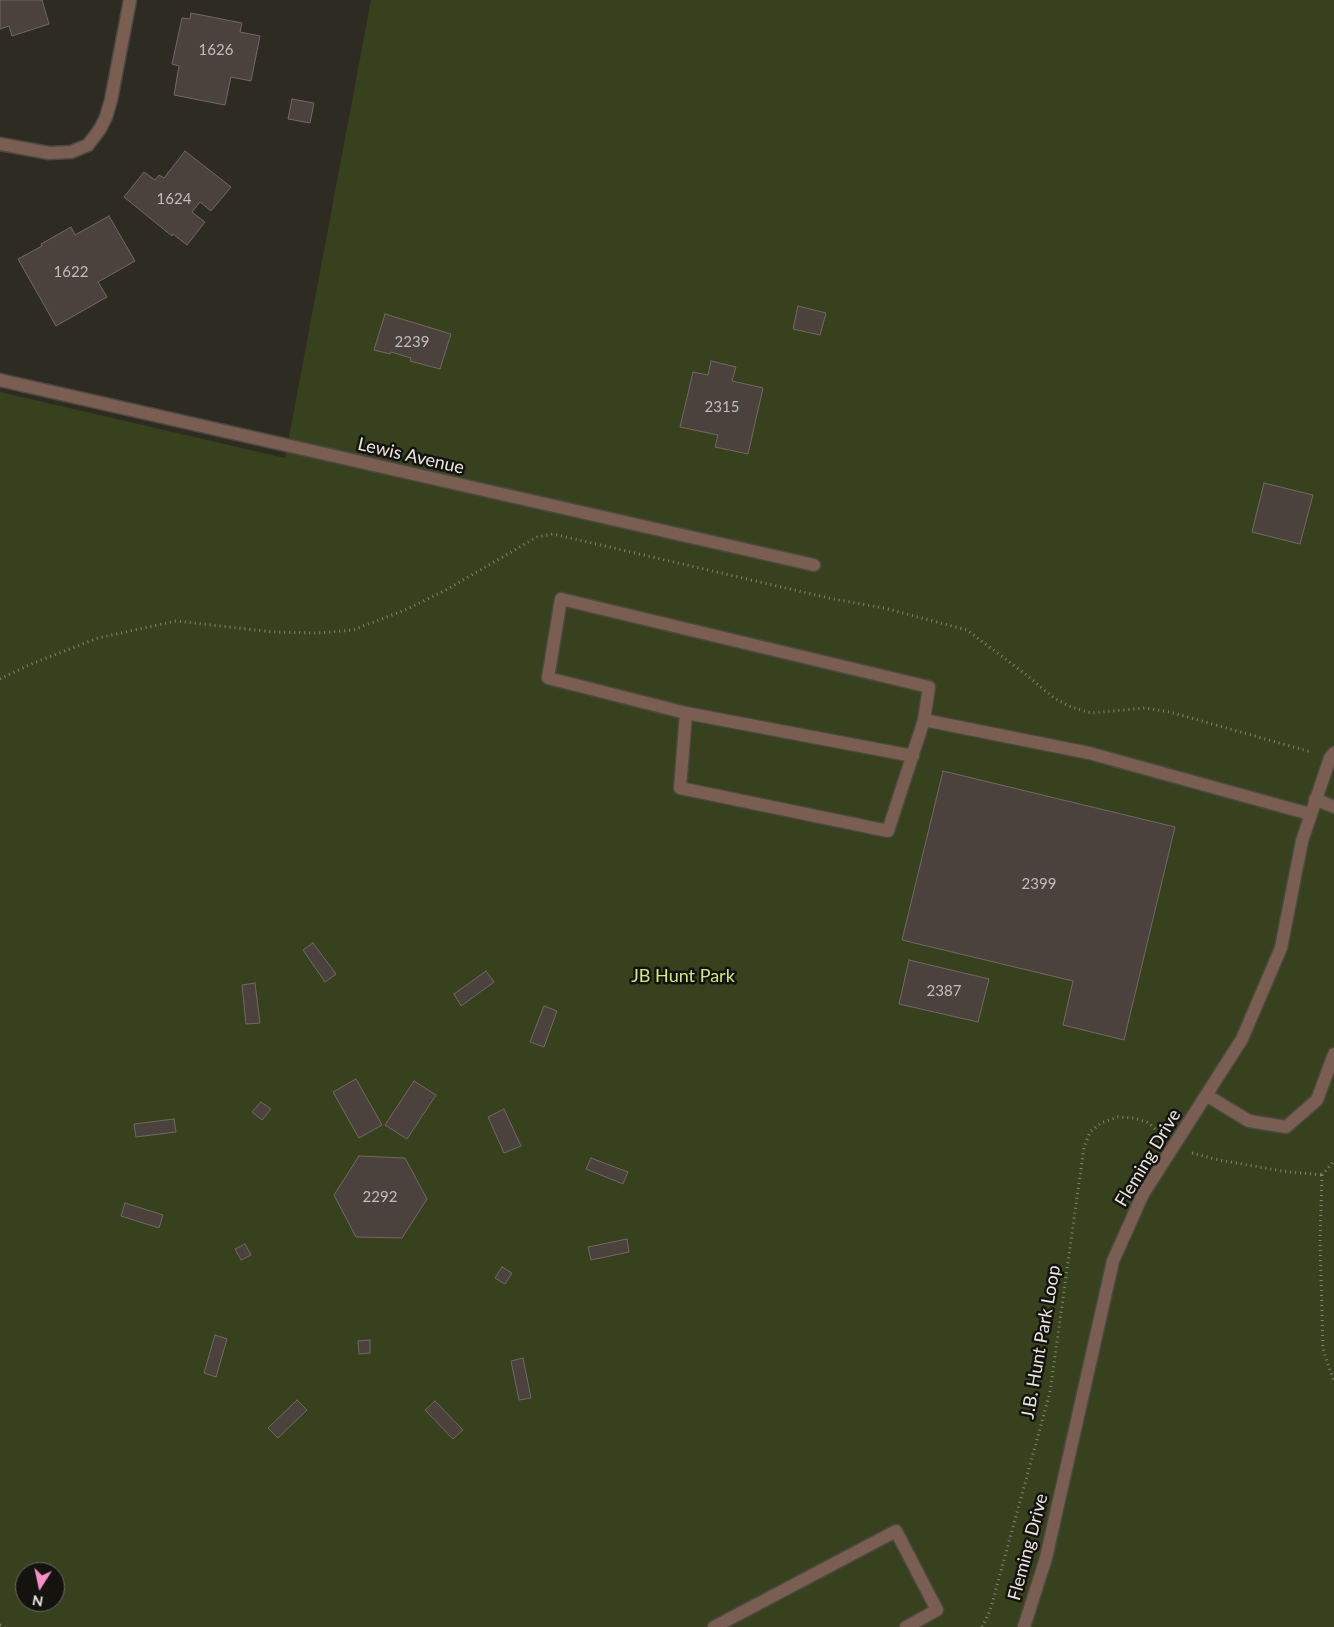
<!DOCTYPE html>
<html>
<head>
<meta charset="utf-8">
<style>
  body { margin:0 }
  #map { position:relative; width:1334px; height:1627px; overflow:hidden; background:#2e2b22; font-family:Lato,sans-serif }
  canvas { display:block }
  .north { position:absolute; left:15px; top:1562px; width:50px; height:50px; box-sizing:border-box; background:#151310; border:1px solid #6a6864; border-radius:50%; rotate:190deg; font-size:14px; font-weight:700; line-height:20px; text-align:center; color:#eae7e2 }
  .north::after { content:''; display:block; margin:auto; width:18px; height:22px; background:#fa8fc7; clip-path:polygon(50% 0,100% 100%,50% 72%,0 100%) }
</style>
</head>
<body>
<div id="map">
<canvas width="1334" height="1627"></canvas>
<div class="north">N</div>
</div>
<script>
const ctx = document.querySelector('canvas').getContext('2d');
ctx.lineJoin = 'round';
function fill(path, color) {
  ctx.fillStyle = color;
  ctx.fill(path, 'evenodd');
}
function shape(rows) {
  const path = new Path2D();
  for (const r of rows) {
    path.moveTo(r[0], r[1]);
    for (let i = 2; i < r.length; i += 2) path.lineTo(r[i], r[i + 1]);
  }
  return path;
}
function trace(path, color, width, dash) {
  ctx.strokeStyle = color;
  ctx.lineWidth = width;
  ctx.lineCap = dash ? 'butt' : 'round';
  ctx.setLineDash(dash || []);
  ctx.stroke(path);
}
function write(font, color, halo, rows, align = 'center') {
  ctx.font = font + ' Lato,sans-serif';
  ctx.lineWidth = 5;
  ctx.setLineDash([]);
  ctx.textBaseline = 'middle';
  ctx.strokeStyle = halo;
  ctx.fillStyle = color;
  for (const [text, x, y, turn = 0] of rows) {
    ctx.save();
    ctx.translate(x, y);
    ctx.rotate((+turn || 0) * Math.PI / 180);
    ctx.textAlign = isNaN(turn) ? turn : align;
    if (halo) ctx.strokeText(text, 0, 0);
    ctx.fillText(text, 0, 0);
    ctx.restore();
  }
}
fill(shape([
  [371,0,1334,0,1334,1627,0,1627,0,392,285,458],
  [25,1572,55,1572,55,1602,25,1602]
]), '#37411d');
const building = shape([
  [0,0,42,0,49,24,12,36,9,26,0,29,0,0],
  [191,13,242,23,240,32,260,36,251,81,231,77,225,105,174,95,179,66,172,64,182,18,190,19,191,13],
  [292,99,314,103,310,123,288,119,292,99],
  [185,151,231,187,211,211,200,202,192,212,205,222,187,245,173,234,172,236,124,197,144,172,155,180,159,175,164,178,185,151],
  [109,216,135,261,98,282,107,297,56,326,18,259,42,246,41,244,71,227,75,235,109,216],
  [798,306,826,313,820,335,793,329,798,306],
  [385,314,451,334,440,369,410,361,411,358,391,352,390,354,374,350,385,314],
  [711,361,736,367,732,381,763,388,748,454,715,447,718,435,680,427,693,372,708,375,711,361],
  [1264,483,1313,495,1300,544,1252,532,1264,483],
  [943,771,1175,827,1124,1040,1063,1025,1073,981,902,940,943,771],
  [313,943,336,974,325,982,303,950,313,943],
  [909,960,989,979,978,1022,899,1004,909,960],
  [486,971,494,982,461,1006,454,994,486,971],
  [255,983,260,1023,246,1024,242,985,255,983],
  [544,1006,557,1011,544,1047,530,1042,544,1006],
  [356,1079,382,1125,359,1138,333,1092,356,1079],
  [414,1081,436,1095,407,1139,385,1125,414,1081],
  [261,1102,271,1109,262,1120,252,1112,261,1102],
  [504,1109,521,1146,504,1153,488,1117,504,1109],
  [174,1119,176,1132,136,1137,134,1124,174,1119],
  [359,1156,405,1158,427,1199,402,1238,356,1237,334,1195,359,1156],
  [591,1158,628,1172,623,1184,586,1169,591,1158],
  [125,1203,163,1215,159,1228,121,1216,125,1203],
  [627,1239,629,1252,591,1260,588,1247,627,1239],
  [245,1244,251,1255,241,1260,235,1249,245,1244],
  [502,1267,512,1273,505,1284,495,1278,502,1267],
  [215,1335,227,1339,216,1377,204,1373,215,1335],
  [370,1340,370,1353,359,1354,358,1341,370,1340],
  [523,1358,531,1398,519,1400,511,1361,523,1358],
  [297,1400,307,1410,278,1438,268,1428,297,1400],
  [435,1401,463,1430,453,1439,425,1410,435,1401]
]);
fill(building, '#4b413d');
trace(building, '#736864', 1);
const minor = shape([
  [0,144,49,153,71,152,88,145,100,129,106,117,111,100,130,0],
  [0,380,814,565],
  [686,713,913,756],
  [924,720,888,831,680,788,686,713,548,678,561,599,929,687,924,720,1089,753,1310,814],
  [1315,799,1334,807],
  [1206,1095,1249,1121,1286,1127,1317,1100,1334,1054],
  [714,1627,896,1531,937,1610,906,1627],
  [1024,1627,1046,1558,1113,1261,1143,1194,1242,1039,1281,948,1302,841,1330,758,1334,753]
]);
trace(minor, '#4c4941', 15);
trace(shape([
  [0,679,31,664,98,638,176,621,273,632,318,633,353,630,405,610,444,591,537,537,553,534,833,599,884,608,967,630,1024,673,1054,698,1071,707,1091,713,1145,708,1170,712,1311,752],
  [1192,1153,1219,1160,1282,1171,1322,1175],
  [1322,1175,1320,1241,1323,1349,1334,1382],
  [1322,1175,1334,1161],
  [0,1625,5,1627],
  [982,1627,990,1611,1050,1392,1084,1147,1090,1132,1101,1123,1118,1117,1134,1118,1149,1123,1158,1132]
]), '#85827b', 3, [1, 4]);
trace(minor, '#7a5e51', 12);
write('15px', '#c2beb9', null, [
  ["1626",216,50],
  ["1624",174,199],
  ["1622",71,272],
  ["2239",412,342],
  ["2315",722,407],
  ["2399",1039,884],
  ["2387",944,991],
  ["2292",380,1197]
]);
write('18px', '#eae7e2', '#151310', [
  ["Lewis Avenue",411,456,13],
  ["Fleming Drive",1148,1158,-59],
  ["J.B. Hunt Park Loop",1041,1342,-80],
  ["Fleming Drive",1028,1547,-75]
]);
write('18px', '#cce789', '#151310', [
  ["JB Hunt Park",683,976]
]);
</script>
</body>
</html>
